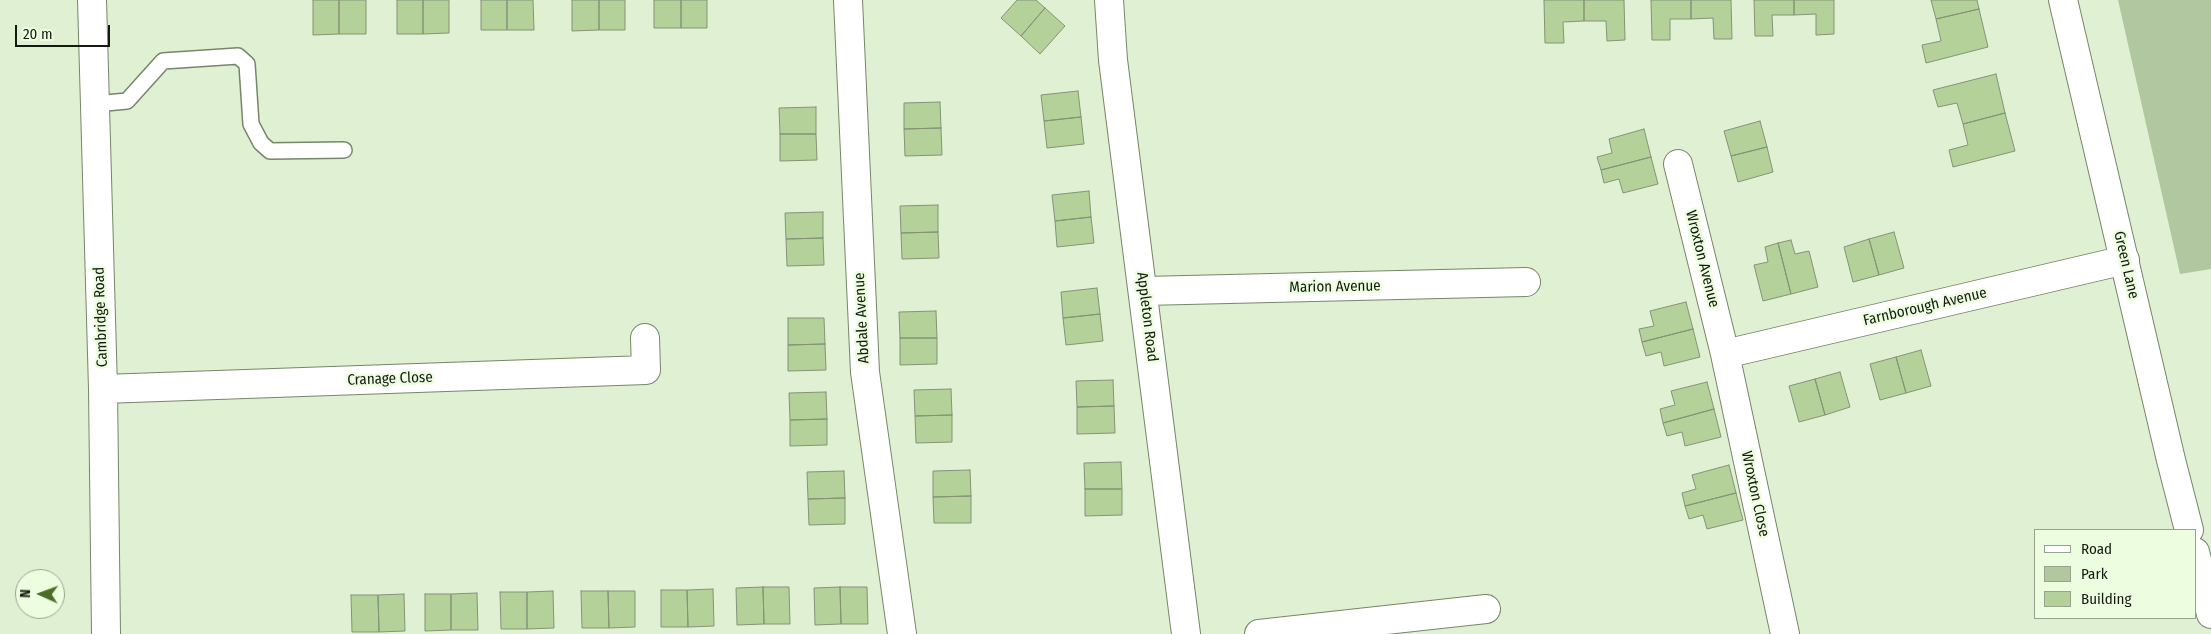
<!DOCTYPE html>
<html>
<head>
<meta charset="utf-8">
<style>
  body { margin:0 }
  #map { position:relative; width:2211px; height:634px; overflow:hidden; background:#e0f0d3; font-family:"Fira Sans Condensed",sans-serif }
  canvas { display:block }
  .legend { position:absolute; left:2034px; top:529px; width:162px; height:90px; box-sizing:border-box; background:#edfee0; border:1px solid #97a38d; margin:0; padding:6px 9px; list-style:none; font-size:15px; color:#151a10 }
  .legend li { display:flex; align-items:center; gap:10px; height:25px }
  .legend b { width:25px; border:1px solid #97a38d }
  .north { position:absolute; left:15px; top:569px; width:50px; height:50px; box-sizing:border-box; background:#edfee0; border:1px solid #97a38d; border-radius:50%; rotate:272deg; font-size:14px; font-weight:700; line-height:20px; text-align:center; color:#151a10 }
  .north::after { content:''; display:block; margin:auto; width:18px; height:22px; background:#4c6e27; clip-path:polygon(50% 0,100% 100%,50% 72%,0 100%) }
  .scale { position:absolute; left:15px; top:25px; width:95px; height:22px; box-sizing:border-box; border:2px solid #151a10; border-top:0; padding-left:6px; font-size:15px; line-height:18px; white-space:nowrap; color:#151a10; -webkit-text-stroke:4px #edfee0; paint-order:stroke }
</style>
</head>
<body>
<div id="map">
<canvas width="2211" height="634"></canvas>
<ul class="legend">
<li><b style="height:6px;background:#fff"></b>Road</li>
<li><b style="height:14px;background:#b1c79f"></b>Park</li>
<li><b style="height:14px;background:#b3d199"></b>Building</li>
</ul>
<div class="north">N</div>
<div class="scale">20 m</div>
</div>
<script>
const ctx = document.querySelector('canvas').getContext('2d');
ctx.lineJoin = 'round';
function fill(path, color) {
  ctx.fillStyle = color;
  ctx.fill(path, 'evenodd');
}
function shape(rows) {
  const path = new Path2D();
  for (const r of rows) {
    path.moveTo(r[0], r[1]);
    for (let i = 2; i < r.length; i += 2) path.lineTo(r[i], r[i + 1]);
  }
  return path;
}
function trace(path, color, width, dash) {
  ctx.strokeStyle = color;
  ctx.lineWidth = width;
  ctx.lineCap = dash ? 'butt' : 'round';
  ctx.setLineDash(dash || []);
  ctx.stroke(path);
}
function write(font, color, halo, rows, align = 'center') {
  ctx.font = font + ' "Fira Sans Condensed",sans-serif';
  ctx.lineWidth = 5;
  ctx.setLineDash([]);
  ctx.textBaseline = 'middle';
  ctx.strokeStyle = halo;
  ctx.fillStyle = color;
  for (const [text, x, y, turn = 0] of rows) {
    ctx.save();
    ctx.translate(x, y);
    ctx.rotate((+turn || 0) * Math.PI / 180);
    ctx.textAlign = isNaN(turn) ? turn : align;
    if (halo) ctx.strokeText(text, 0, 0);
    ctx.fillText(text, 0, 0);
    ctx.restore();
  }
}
fill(shape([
  [2118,0,2211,0,2211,269,2180,274]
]), '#b1c79f');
const building = shape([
  [313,0,339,0,339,34,313,35,313,0],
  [339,0,366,0,366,34,339,34,339,0],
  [397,0,423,0,423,34,397,34,397,0],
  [423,0,449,0,449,33,423,34,423,0],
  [481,0,507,0,507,30,481,30,481,0],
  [507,0,533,0,534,30,507,30,507,0],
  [572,0,599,0,599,30,572,31,572,0],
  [599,0,625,0,625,30,599,30,599,0],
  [654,0,681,0,681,28,654,28,654,0],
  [681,0,707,0,707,28,681,28,681,0],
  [1017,0,1036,0,1045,8,1021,36,1001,18,1017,0],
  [1544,0,1584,0,1584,21,1563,22,1564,43,1545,43,1544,0],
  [1584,0,1624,0,1625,40,1607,41,1606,21,1584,21,1584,0],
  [1651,0,1691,0,1691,19,1670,19,1670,40,1652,40,1651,0],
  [1691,0,1731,0,1732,39,1714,39,1713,18,1691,19,1691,0],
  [1754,0,1794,0,1794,15,1772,15,1773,36,1755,36,1754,0],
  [1794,0,1834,0,1834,34,1816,35,1816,14,1794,15,1794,0],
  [1931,0,1977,0,1979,9,1936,19,1931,0],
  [1045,8,1065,26,1040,54,1021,36,1045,8],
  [1979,9,1988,47,1926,63,1922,45,1941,41,1936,19,1979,9],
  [1996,74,2005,113,1963,124,1957,103,1938,107,1933,90,1996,74],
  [1078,91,1081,117,1044,121,1041,95,1078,91],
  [940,102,941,128,904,129,904,103,940,102],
  [816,107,816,134,780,134,779,108,816,107],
  [2005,113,2015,151,1953,167,1949,150,1968,145,1963,124,2005,113],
  [1081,117,1084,144,1047,148,1044,121,1081,117],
  [1760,121,1767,147,1731,156,1724,131,1760,121],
  [941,128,942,155,905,156,904,129,941,128],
  [1644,129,1651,157,1601,170,1597,157,1612,153,1609,139,1644,129],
  [780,134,816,134,817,160,780,161,780,134],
  [1767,147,1773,172,1738,182,1731,156,1767,147],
  [1651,157,1658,184,1623,193,1619,179,1604,183,1601,170,1651,157],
  [1089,191,1091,217,1055,221,1052,195,1089,191],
  [938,205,938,232,901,233,900,206,938,205],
  [823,212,823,238,786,239,785,213,823,212],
  [1091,217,1094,243,1057,247,1055,221,1091,217],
  [938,232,939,258,902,259,901,233,938,232],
  [1894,232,1904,268,1879,275,1869,239,1894,232],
  [823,238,824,265,787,266,786,239,823,238],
  [1869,239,1879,275,1853,282,1844,247,1869,239],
  [1791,240,1795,254,1809,251,1818,287,1791,294,1778,243,1791,240],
  [1778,243,1791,294,1763,301,1754,265,1768,262,1765,247,1778,243],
  [1097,288,1100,314,1063,318,1061,292,1097,288],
  [1686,302,1693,329,1642,342,1639,329,1654,326,1650,311,1686,302],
  [936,311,937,338,900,338,899,312,936,311],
  [1100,314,1103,341,1066,345,1063,318,1100,314],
  [788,318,824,318,825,344,788,345,788,318],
  [1693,329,1700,357,1664,366,1661,352,1646,356,1642,342,1693,329],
  [900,338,937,338,937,364,900,365,900,338],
  [825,344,826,370,788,371,788,345,825,344],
  [1921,350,1931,386,1906,393,1896,357,1921,350],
  [1896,357,1906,393,1880,400,1870,364,1896,357],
  [1840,372,1850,407,1825,415,1815,379,1840,372],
  [1815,379,1825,415,1799,422,1789,386,1815,379],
  [1113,380,1114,406,1077,407,1076,381,1113,380],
  [1707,382,1714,409,1663,423,1660,409,1675,405,1671,391,1707,382],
  [951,389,952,415,915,416,914,390,951,389],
  [826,392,827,419,790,420,789,393,826,392],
  [1114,406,1115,433,1077,434,1077,407,1114,406],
  [1714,409,1721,437,1685,446,1682,432,1667,436,1663,423,1714,409],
  [952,415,952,442,916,443,915,416,952,415],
  [827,419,827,445,790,446,790,420,827,419],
  [1121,462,1122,489,1085,489,1084,463,1121,462],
  [1729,465,1736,493,1685,506,1682,493,1696,489,1692,475,1729,465],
  [970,470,971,496,933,497,933,471,970,470],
  [844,471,845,498,808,499,807,472,844,471],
  [1085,489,1122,489,1122,515,1085,516,1085,489],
  [1736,493,1743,520,1707,529,1703,515,1689,519,1685,506,1736,493],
  [971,496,971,523,934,523,933,497,971,496],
  [845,498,845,524,809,525,808,499,845,498],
  [763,587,764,624,737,625,736,588,763,587],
  [763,587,789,587,790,624,764,624,763,587],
  [840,587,841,624,815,625,814,588,840,587],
  [840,587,867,587,868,624,841,624,840,587],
  [713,589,714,626,688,627,687,590,713,589],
  [661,590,687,590,688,627,661,627,661,590],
  [553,591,554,628,527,629,527,592,553,591],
  [581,591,608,591,609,628,582,628,581,591],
  [608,591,635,591,635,627,609,628,608,591],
  [500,592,527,592,527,629,501,629,500,592],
  [477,593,478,630,451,630,451,594,477,593],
  [404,594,405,631,379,632,378,595,404,594],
  [425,594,451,594,451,630,425,631,425,594],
  [351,595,378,595,379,632,352,632,351,595]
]);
fill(building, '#b3d199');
trace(building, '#849378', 1);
const lane = shape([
  [95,104,127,101,163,61,238,56,247,64,251,124,261,143,270,151,344,150]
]);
const street = shape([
  [92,0,103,389,106,634],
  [848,0,865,372,902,634],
  [1109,0,1113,60,1186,634],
  [1678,164,1725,354,1785,634],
  [1144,291,1526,282],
  [1725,354,2125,260],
  [103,389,646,370,645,338],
  [1259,634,1486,609]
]);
const secondary = shape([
  [2063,0,2171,460,2189,530],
  [2195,552,2211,614]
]);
trace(lane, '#77866b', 18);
trace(street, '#77866b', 30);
trace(secondary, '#77866b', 30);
trace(lane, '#fff', 15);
trace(street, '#fff', 28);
trace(secondary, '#fff', 28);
write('15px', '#151a10', '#edfee0', [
  ["Wroxton Avenue",1702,259,76],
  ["Green Lane",2126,265,77],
  ["Marion Avenue",1335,287,-1],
  ["Farnborough Avenue",1925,307,-13],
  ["Cambridge Road",101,317,-92],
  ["Appleton Road",1147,317,83],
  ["Abdale Avenue",862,318,-93],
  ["Cranage Close",390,379,-2],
  ["Wroxton Close",1755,494,78]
]);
</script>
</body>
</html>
